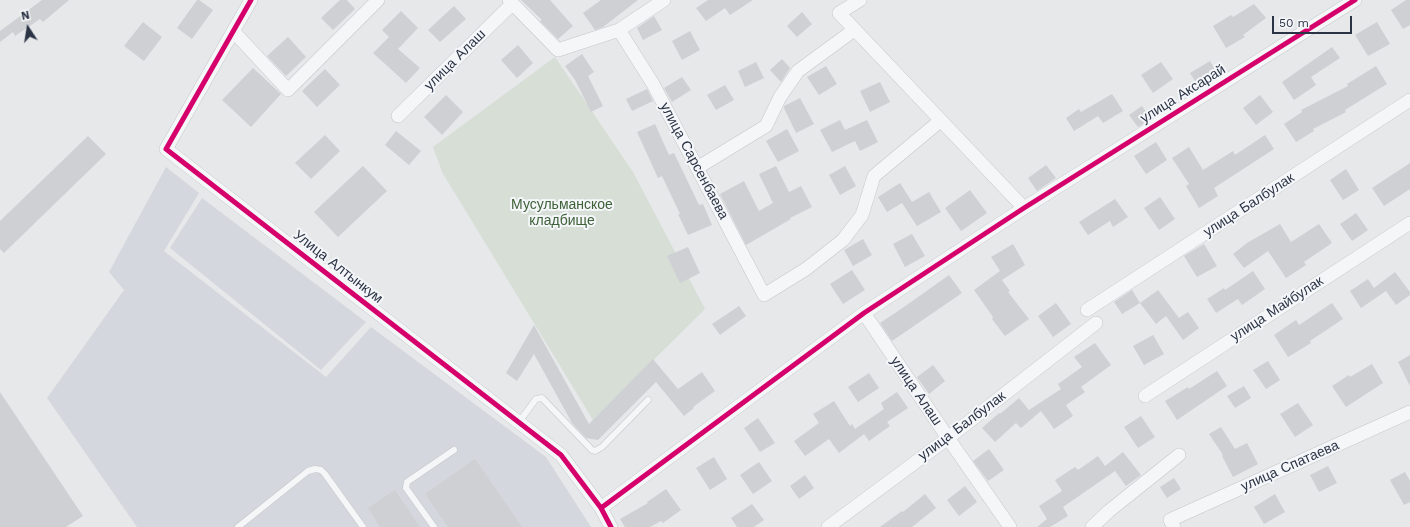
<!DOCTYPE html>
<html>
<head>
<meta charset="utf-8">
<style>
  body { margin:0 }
  #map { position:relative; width:1410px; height:527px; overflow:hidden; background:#e6e8ea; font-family:"Work Sans",sans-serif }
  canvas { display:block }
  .north { position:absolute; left:8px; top:8px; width:40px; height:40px; -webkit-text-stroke:3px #f4f6f9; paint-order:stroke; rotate:348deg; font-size:11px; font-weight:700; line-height:16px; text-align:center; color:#2b3445 }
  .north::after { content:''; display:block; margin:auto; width:14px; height:18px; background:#2b3445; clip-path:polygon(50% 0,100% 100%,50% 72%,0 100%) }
  .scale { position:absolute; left:1272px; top:16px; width:80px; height:18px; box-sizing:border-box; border:2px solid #2b3445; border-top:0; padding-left:5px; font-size:12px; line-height:14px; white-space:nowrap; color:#2b3445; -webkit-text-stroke:3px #f4f6f9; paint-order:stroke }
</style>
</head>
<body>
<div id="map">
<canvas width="1410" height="527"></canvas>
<div class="north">N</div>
<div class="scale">50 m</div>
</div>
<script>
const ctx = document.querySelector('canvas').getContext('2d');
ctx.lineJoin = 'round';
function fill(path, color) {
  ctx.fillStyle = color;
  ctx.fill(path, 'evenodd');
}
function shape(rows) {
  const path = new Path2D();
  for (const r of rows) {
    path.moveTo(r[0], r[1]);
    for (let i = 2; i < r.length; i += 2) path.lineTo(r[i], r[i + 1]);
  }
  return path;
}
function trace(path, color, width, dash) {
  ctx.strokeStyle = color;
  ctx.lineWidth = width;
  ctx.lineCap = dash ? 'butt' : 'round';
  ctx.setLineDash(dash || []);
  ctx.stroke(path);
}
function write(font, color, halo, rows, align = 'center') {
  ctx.font = font + ' "Work Sans",sans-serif';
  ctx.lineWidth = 4;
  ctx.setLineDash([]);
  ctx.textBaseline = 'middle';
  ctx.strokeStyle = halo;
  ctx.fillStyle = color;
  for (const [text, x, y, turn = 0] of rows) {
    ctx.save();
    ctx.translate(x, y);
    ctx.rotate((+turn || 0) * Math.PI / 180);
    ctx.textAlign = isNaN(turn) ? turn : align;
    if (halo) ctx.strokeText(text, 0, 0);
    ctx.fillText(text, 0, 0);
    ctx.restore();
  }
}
fill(shape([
  [166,167,199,193,164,251,326,377,371,327,546,457,591,527,137,527,47,398,124,290,109,272],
  [202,198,366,322,321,370,170,248]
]), '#d4d7dd');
fill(shape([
  [555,57,633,172,705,309,593,420,442,172,433,147]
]), '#d6ded6');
fill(shape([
  [42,0,69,0,43,22,40,19,15,36,13,32,0,42,0,31],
  [197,0,199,0,213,10,192,39,177,28],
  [340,0,347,0,355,9,333,30,321,18],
  [521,0,550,0,573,26,558,39,540,21,542,20],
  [601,0,638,0,603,27,595,30,583,13],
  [708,0,753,0,730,15,725,8,706,21,696,8],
  [1406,0,1410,0,1410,25,1403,29,1391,10],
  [1254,4,1266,18,1243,35,1245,37,1226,48,1213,26,1231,15,1233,17],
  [454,6,466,19,440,42,428,30],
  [401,11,418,28,398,49,420,68,406,83,373,53,389,37,382,30],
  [802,12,812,24,797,37,787,26],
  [654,16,662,30,643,40,637,28],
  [143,22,162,37,144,61,124,46],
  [1377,22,1390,44,1368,56,1355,35],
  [690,31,700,50,682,60,672,41],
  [288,37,306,57,286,76,267,56],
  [518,45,533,63,517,78,501,60],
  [1332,47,1340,58,1311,77,1316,85,1294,100,1282,82],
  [582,54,594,72,588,76,603,106,591,112,575,80,565,66],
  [782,59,790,68,781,82,770,70],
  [1210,61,1219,76,1199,88,1190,73],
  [756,62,764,78,745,87,738,71],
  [1161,62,1173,79,1153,93,1141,75],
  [826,66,837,84,819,95,807,77],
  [1376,66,1387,84,1345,110,1346,112,1313,129,1314,131,1296,142,1284,124,1302,112,1301,110,1348,86,1347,84],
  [253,68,281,94,251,127,222,100],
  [325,69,340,85,317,107,302,91],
  [682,77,691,90,672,102,664,88],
  [880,82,890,102,870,112,860,91],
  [725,85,734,100,716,110,707,95],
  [647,89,653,101,632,111,626,99],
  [1112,94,1123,111,1103,123,1098,116,1074,131,1066,118,1079,109,1081,112],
  [446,95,463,112,442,135,424,117],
  [1260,95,1273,112,1256,125,1243,108],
  [800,98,814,124,796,133,784,108,784,106],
  [1142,106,1151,119,1138,127,1129,115],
  [840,120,845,130,867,120,878,142,860,151,855,141,832,152,820,130],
  [655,124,669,155,674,153,699,205,703,204,712,225,688,235,678,214,680,214,662,176,658,178,637,132],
  [787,129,799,151,778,162,766,141],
  [396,131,421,151,409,165,385,145],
  [325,135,340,151,311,179,295,163],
  [1265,135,1274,149,1214,188,1218,196,1199,208,1186,186,1189,184,1172,158,1189,147,1203,170,1233,151,1235,155],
  [88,136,106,154,4,253,0,249,0,221],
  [1156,142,1167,160,1146,174,1134,156],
  [1410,163,1410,189,1384,206,1372,188],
  [1046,165,1056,178,1037,191,1028,178],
  [363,166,387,191,338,237,314,212],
  [776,166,789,192,801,186,812,207,790,218,791,219,746,245,720,194,744,181,759,211,773,203,759,174],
  [845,166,856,186,840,195,829,175],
  [1346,169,1359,190,1343,200,1330,180],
  [900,183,912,202,929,192,941,212,917,226,902,203,887,212,878,197],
  [970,190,987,213,961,231,945,208],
  [1160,197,1175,219,1159,230,1144,208],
  [1115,199,1128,217,1113,227,1110,221,1088,235,1079,222],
  [1356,213,1368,230,1352,241,1340,224],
  [1280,224,1291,242,1319,224,1332,243,1304,262,1306,265,1286,278,1268,251,1244,268,1233,254,1247,243],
  [912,234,925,256,905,267,893,244],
  [863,239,872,255,853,266,844,250],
  [1013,244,1025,265,1002,280,1010,291,1008,292,1029,319,1005,336,992,319,993,317,974,290,1000,271,991,257],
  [1204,244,1217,266,1197,277,1184,256],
  [688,247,700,273,680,283,667,256],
  [852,270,865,290,843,304,830,284],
  [1253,271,1265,289,1242,305,1238,299,1216,313,1207,299,1224,288,1225,290],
  [1395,272,1410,292,1410,295,1396,305,1386,291,1361,308,1350,291,1368,279,1374,288],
  [949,275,962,293,892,341,880,323,904,307],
  [1132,290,1140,303,1122,314,1114,302],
  [1158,290,1179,318,1188,312,1199,328,1183,340,1166,316,1156,324,1140,303],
  [1056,303,1071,324,1053,337,1038,316],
  [1332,303,1343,319,1310,341,1311,343,1288,357,1274,335,1296,320,1299,325],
  [739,306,746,316,720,335,712,324],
  [534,325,589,424,653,359,678,389,702,372,715,391,693,407,694,408,684,416,656,382,598,440,586,438,572,423,534,354,517,381,506,373],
  [1153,335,1164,354,1144,365,1133,346],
  [1095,343,1111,365,1081,387,1085,392,1066,405,1073,416,1054,429,1041,411,1021,428,1016,423,995,442,982,428,999,413,1000,414,1019,398,1029,410,1061,389,1058,384,1082,367,1074,357],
  [1410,355,1410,386,1398,362],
  [1268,361,1280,380,1266,389,1253,370],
  [1372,364,1383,383,1346,407,1332,386,1349,375,1350,377],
  [933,365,945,381,929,394,917,377],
  [1217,371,1227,386,1177,420,1165,401,1188,387,1189,389],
  [869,373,879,388,858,402,848,387],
  [1244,386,1251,398,1235,408,1227,396],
  [0,392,83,516,66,527,0,527],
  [897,392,908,408,887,422,890,426,869,441,864,434,839,453,829,439,805,456,794,441,819,423,813,414,834,401,850,426,852,424,855,429,884,409,881,403],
  [1298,403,1313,425,1295,437,1280,414],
  [1141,416,1155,437,1138,448,1124,427],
  [758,418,775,443,760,452,744,428],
  [1221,427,1235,449,1247,443,1258,464,1233,477,1222,456,1223,455,1209,434],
  [989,449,1004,470,988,481,973,461],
  [1123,452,1141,475,1126,486,1115,471,1063,507,1068,516,1050,527,1037,527,1047,519,1039,506,1062,491,1055,480,1075,467,1078,470,1098,456,1105,466],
  [714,457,727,479,710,490,696,468],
  [475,459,522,527,448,527,425,494],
  [759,462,772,481,753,494,740,475],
  [1328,466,1337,483,1319,492,1310,475],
  [1405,472,1410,481,1410,502,1404,505,1390,480],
  [805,475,814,488,799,499,790,486],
  [1174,478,1181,489,1167,498,1160,487],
  [965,486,977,502,959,516,947,500],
  [666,489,681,510,663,523,661,521,650,527,625,527,620,519,648,503,647,502],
  [395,490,420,527,380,527,368,508],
  [925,494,936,508,912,527,880,527,902,511,903,512],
  [1275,494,1285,512,1264,524,1254,507],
  [752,504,764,520,754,527,737,527,731,518]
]), '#ced0d3');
const lane = shape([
  [519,422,536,399,542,398,592,450,595,451,602,447,648,400],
  [238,527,308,471,315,469,321,470,325,474,363,527],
  [434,527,406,488,407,482,454,450]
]);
const street = shape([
  [251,0,166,149,561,455,601,508,611,527],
  [509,0,558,50,619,30,664,0],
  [860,0,839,13,1024,208],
  [619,30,653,84,764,295,806,269,843,240,862,215,874,176,940,121],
  [234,32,288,90,378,0],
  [398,116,512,4],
  [697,168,766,126,780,97,798,71,854,30],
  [1087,310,1410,100],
  [864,313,948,438,1010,527],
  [1145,396,1410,223],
  [601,508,864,313,1024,208,1355,0],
  [828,527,948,438,1096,323],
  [1092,527,1109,511,1179,455],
  [1174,527,1170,520,1410,412]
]);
trace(lane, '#c4c6c8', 7);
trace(street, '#c4c6c8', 14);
trace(lane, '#f5f6f7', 6);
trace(street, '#f5f6f7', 13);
trace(shape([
  [251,0,166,149,561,455,601,508,611,527],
  [601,508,864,313,1024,208,1355,0]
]), '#d6006c', 5);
write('14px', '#2b3445', '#f4f6f9', [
  ["улица Алаш",455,60,-45],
  ["улица Аксарай",1183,94,-32],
  ["улица Сарсенбаева",694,161,62],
  ["улица Балбулак",1249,205,-33],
  ["Улица Алтынкум",338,267,38],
  ["улица Майбулак",1277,309,-33],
  ["улица Алаш",916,391,56],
  ["улица Балбулак",962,426,-37],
  ["улица Спатаева",1290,466,-24]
]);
write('14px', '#3f6138', '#f4f6f9', [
  ["Мусульманское",562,205],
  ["кладбище",562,221]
]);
</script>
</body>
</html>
